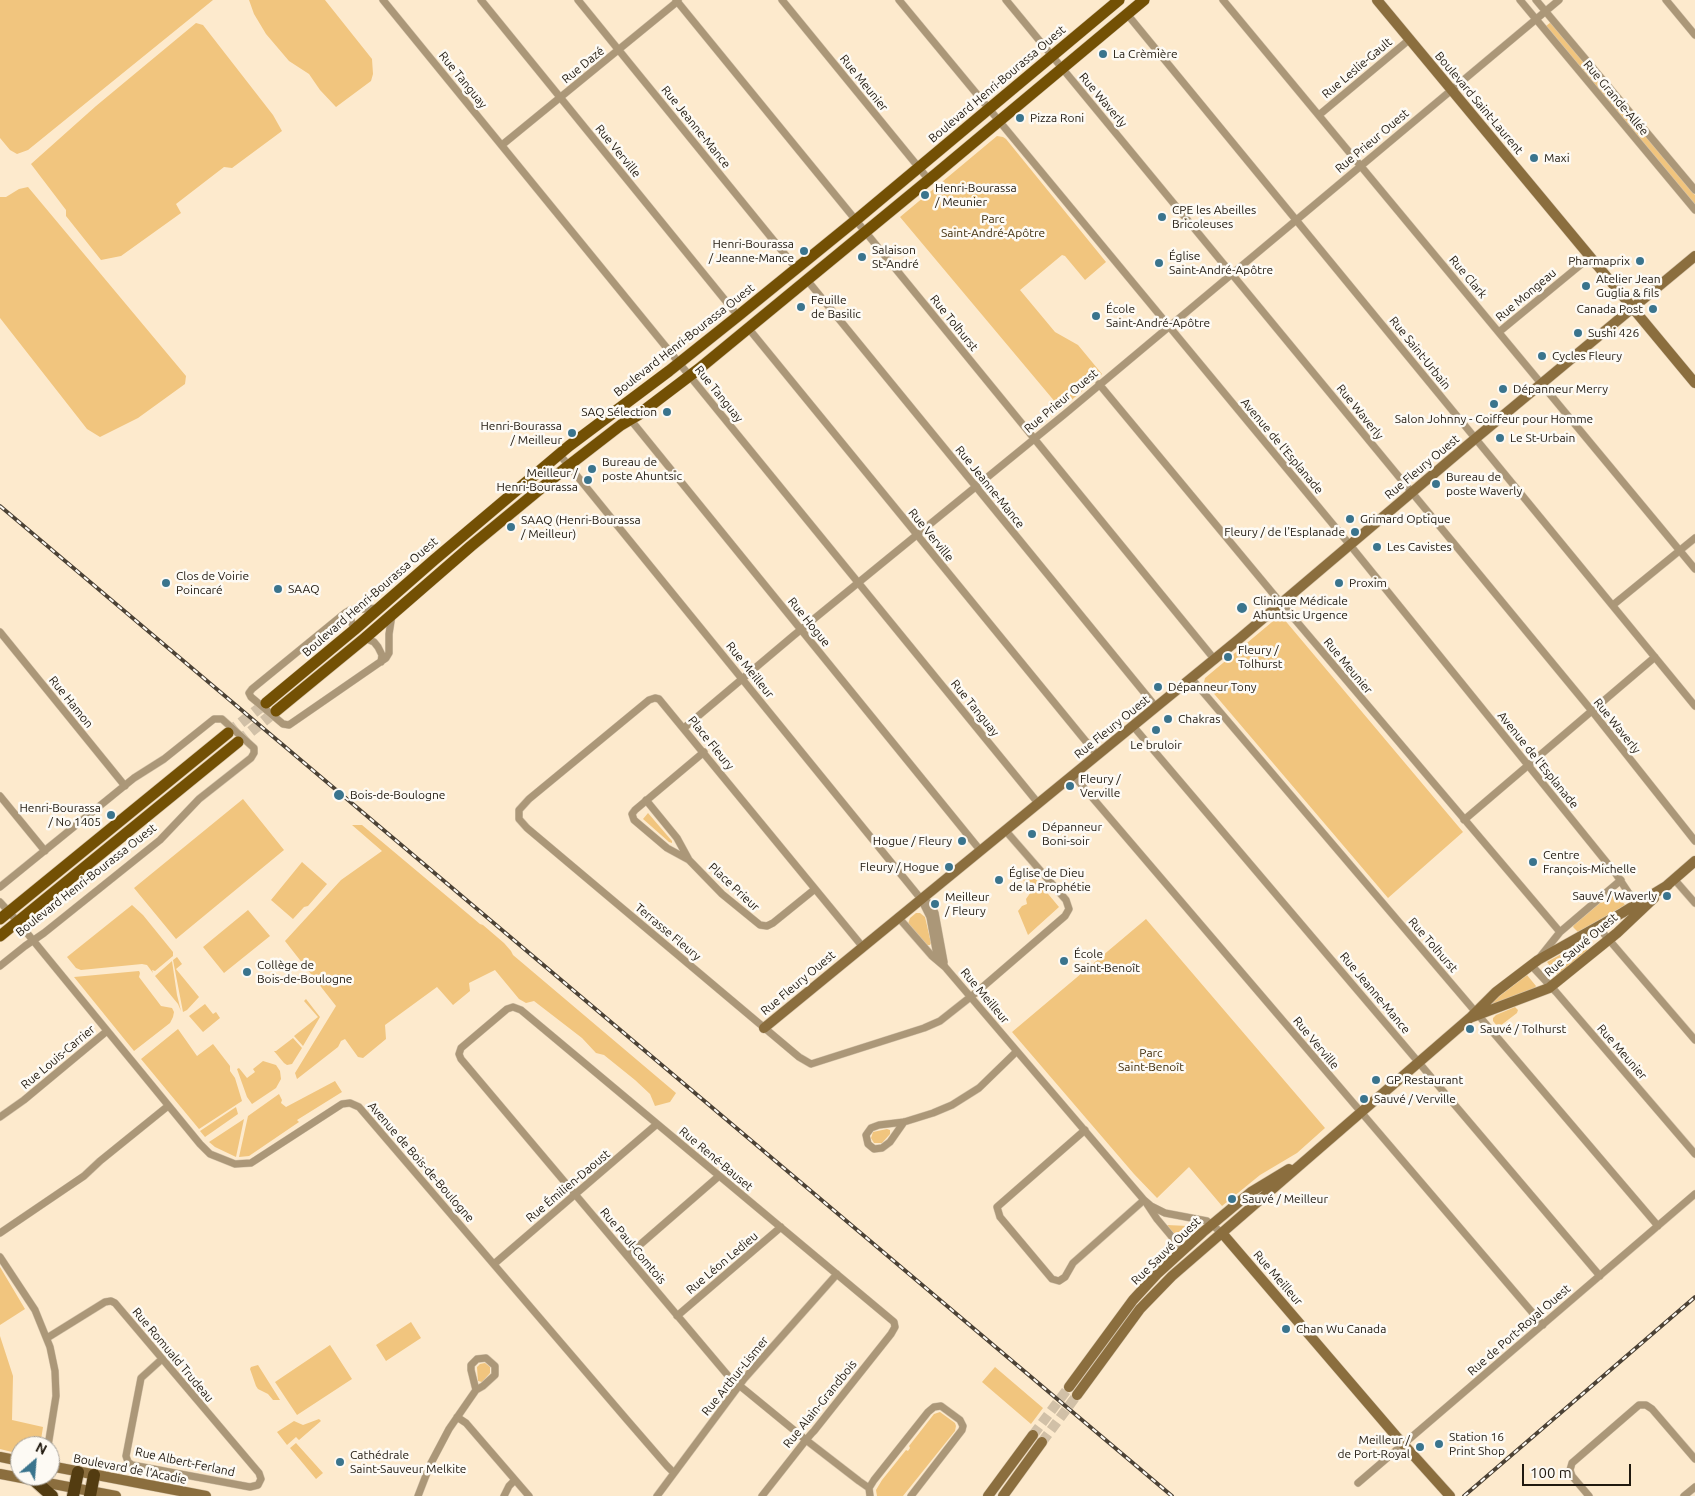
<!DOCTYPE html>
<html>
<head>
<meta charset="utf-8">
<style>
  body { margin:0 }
  #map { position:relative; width:1695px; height:1496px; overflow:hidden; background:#fdeacd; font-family:Ubuntu,sans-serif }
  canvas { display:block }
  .north { position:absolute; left:10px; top:1436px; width:50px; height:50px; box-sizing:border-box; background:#fdfaf4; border:1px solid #a5a098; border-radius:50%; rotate:27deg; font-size:14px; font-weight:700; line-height:20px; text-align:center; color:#20190f }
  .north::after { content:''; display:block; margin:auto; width:18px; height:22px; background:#3a748d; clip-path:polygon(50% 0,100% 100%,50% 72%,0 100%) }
  .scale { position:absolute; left:1522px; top:1464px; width:109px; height:22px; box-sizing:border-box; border:2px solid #20190f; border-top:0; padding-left:6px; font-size:15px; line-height:18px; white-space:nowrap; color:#20190f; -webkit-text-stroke:4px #fdfaf4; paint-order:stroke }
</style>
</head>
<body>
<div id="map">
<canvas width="1695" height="1496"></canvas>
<div class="north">N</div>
<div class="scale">100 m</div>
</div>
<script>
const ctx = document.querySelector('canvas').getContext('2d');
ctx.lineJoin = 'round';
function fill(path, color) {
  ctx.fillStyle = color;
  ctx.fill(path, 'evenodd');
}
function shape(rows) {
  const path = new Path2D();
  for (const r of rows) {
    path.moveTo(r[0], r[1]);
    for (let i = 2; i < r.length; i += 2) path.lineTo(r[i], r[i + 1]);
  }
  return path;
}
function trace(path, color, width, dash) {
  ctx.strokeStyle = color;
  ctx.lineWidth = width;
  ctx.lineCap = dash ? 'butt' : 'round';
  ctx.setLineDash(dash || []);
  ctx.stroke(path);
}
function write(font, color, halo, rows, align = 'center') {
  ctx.font = font + ' Ubuntu,sans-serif';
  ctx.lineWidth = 5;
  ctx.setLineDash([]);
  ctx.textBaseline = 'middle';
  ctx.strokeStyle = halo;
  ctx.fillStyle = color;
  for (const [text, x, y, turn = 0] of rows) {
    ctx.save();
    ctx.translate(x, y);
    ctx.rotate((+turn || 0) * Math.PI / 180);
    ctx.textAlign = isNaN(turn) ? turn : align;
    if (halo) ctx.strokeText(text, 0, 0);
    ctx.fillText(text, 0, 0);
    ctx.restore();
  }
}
fill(shape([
  [0,0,213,0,28,150,17,154,10,150,0,138],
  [249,0,325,0,372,59,373,74,371,81,336,107,320,90,309,74,289,61,266,34,254,14],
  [1551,22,1695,195,1695,205,1546,26],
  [196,23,203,25,273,115,282,131,232,168,224,167,176,204,181,213,121,256,101,260,66,216,66,210,31,164,96,106],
  [997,136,1003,137,1006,139,1106,262,1085,280,1065,256,1062,255,1020,290,1055,332,1078,345,1102,374,1061,409,900,217],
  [28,187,186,376,185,384,138,418,100,437,87,429,0,318,0,197,6,197,19,189],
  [1278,617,1283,618,1463,832,1388,898,1204,682,1205,678],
  [243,799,284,850,176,939,134,888],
  [648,813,672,841,672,843,669,842,643,819],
  [352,825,362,825,480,924,483,925,504,943,511,951,513,955,676,1093,670,1102,655,1106,650,1094,635,1080,604,1055,596,1053,582,1038,534,1001,526,1003,519,999,495,970,469,983,470,991,453,1005,437,987,385,1025,386,1039,363,1058,358,1057,345,1039,341,1041,338,1047,297,1079,295,1073,336,1006,285,941,341,880,382,851],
  [302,862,327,884,308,906,304,907,293,919,271,900],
  [1029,871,1059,907,1028,935,1018,911,1022,906,1027,904,1026,899,1033,889,1024,882,1022,874],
  [1614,891,1625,905,1578,932,1573,927,1574,925],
  [132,905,143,915,173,952,173,956,155,971,152,970,153,973,147,965,142,964,81,970,76,968,67,957],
  [248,910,270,936,224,973,203,947],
  [916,913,920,913,925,917,931,943,930,945,927,945,908,924,910,918],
  [1146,919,1325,1128,1297,1153,1260,1175,1222,1206,1189,1167,1157,1198,1134,1174,1012,1032],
  [1581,943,1588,951,1557,975,1547,962],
  [177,957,182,964,176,969,199,997,187,1010,183,1012,173,960],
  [172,961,177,995,181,1011,178,1004,155,976],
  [139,971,140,973,139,977,161,1006,172,1008,174,1012,173,1017,170,1023,134,1051,74,977],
  [1527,975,1536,986,1534,989,1485,1007],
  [306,999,320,1017,303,1046,294,1036,318,1017,304,1001],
  [205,1004,213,1014,216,1012,220,1018,203,1032,189,1016],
  [1515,1007,1518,1010,1517,1013,1500,1026,1497,1026,1493,1021,1493,1018,1496,1015],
  [178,1029,197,1056,213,1044,230,1066,230,1071,235,1078,242,1101,199,1129,141,1059],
  [293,1038,302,1048,292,1064,287,1065,284,1063,274,1051,276,1051],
  [263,1061,276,1065,280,1071,281,1079,276,1088,252,1104,247,1097,237,1069,239,1068,247,1078,255,1072,253,1069],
  [335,1081,342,1092,297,1120,299,1122,249,1156,239,1157,248,1116,279,1094,282,1100,281,1103,286,1107],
  [236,1107,238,1114,205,1137,200,1131],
  [244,1119,236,1157,215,1147,209,1142],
  [887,1129,890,1130,890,1134,882,1143,874,1143,871,1138,873,1132],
  [1167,1225,1188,1226,1196,1229,1183,1241,1180,1241],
  [0,1267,25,1309,0,1325],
  [411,1322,421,1338,386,1361,376,1345],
  [0,1336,13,1376,12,1420,43,1427,40,1446,20,1446,20,1454,0,1449],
  [330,1345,352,1379,297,1415,275,1382],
  [485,1363,490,1367,490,1373,482,1382,478,1381,477,1367,480,1364],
  [258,1365,280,1400,273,1400,268,1394,258,1389,256,1386,250,1369,251,1367],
  [995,1367,1043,1408,1031,1424,982,1382],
  [940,1412,955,1423,956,1426,955,1431,903,1496,877,1496,876,1490,882,1480,906,1450,908,1451,910,1448,909,1446,934,1414],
  [319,1419,321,1421,299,1440,296,1437,287,1445,277,1432,294,1421,303,1425],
  [296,1443,323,1473,316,1479,290,1448]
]), '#f1c57e');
trace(shape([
  [1033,1435,1069,1387],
  [1042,1442,1077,1395]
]), '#d1c0a7', 10, [10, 5]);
trace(shape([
  [228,733,266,703],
  [238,742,276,711]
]), '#d1c0a7', 11, [11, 5.5]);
const street = shape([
  [383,0,1038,803],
  [481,0,738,316],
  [578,0,796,268],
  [676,0,1215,660],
  [782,0,929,180],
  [899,0,1350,545,1616,874,1628,892,1639,905],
  [1006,0,1592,711,1695,841],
  [1223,0,1695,569],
  [1520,0,1695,210],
  [1536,0,1695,190],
  [1666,0,1695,35],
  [1127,14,1695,706],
  [1319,115,1410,39],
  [502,145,678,1],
  [807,280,1156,707],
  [749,329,1097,755],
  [1499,332,1590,257],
  [1099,384,1275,596,1560,932],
  [621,408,980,850],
  [560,455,921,899,930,917,936,950,945,967],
  [1613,605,1695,538],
  [379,608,350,610,345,613,252,689,249,693,251,697,283,724,289,725,386,658,389,653,389,634,392,615],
  [340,618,346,617,351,620,354,630],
  [0,632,125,786],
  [365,638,374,642,378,647,382,655,381,662],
  [1191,678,1658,1226],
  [1133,726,1600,1276],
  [684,728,793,636,1066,413,1559,0],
  [704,752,635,810,632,814,634,820,667,848,689,860,722,894,760,925,767,926,773,923,815,889],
  [1073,775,1543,1325],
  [0,796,45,851],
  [646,800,677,838,689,860],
  [1464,820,1655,657],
  [1674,879,1695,903],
  [0,887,134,778,164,759,214,719,222,719,254,748,254,753,251,758,199,799,160,840,44,933,25,946,0,966],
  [921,899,931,904,935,913,944,962],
  [0,902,18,922,200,1144,210,1154,235,1164,251,1163,342,1104,350,1103,359,1107,628,1421,667,1466,674,1473],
  [898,917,932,956,945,967,1144,1200,1151,1206,1165,1213,1207,1221,1222,1233],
  [1598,927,1695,1040],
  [862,946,659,699,655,698,649,700,529,799,519,810,519,819,527,828,799,1057,811,1064,924,1028,940,1021,978,991,1065,916,1069,909,1066,900,1005,830],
  [1540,957,1560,932,1621,880],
  [1531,965,1556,992,1695,1154],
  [0,1117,24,1100,107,1031],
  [904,1122,890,1142,882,1148,874,1149,868,1144,866,1135,871,1128,879,1125,904,1122,933,1113,952,1105,979,1088,1016,1052],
  [1085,1130,997,1207,1000,1217,1052,1279,1059,1281,1065,1277,1073,1263,1144,1200],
  [1147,1204,1157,1219,1183,1250],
  [0,1233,84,1176,100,1161,168,1106],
  [627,1256,719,1176],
  [0,1257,35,1310,50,1347,55,1371,56,1396,48,1446],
  [494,1264,657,1124],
  [677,1316,781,1227],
  [47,1338,105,1302,111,1301,115,1303,259,1473,261,1479,258,1485,250,1487,132,1465,128,1462,126,1456,141,1378,162,1359],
  [457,1417,466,1423,529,1496],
  [1358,1483,1695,1194],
  [418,1496,430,1465,449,1429,476,1390,483,1386,495,1375,495,1366,486,1358,477,1359,471,1365,471,1370,476,1390],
  [504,1496,509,1486,515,1480],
  [657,1496,744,1379,837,1274],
  [762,1496,806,1440,812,1433,814,1431,891,1334,895,1327,894,1322,521,1010,513,1007,507,1009,461,1048,459,1054,461,1059,730,1378,745,1390,806,1440,859,1481,869,1488],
  [870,1496,869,1488,874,1480,928,1412,934,1407,941,1406,960,1420,963,1426,962,1430,911,1496],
  [1589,1496,1572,1476,1570,1470,1572,1463,1639,1405,1646,1405,1652,1409,1695,1459],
  [1684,1496,1695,1487]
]);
const secondary = shape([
  [1377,0,1695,383],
  [1664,888,1695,861],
  [1472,1017,1549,988,1617,933,1654,898],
  [764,1028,1239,639,1470,443,1695,256],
  [1222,1233,1396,1436,1450,1496],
  [1069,1387,1133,1300,1157,1274,1203,1232,1251,1192,1289,1169],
  [1077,1395,1140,1309,1172,1276,1471,1017,1496,992,1538,960,1622,913,1668,885],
  [0,1457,20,1461],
  [50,1466,206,1496],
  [0,1474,116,1496],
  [988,1496,1033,1435],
  [1003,1496,1042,1442]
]);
const primary = shape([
  [266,703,354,630,434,560,569,446,669,371,738,316,856,220,1119,0],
  [276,711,365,638,471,546,568,466,621,425,638,415,700,368,937,173,1144,0],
  [0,919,228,733],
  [0,936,238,742]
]);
const highway = shape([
  [34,1480,52,1496],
  [73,1496,78,1472],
  [90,1496,94,1475]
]);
trace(street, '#d5c4ab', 8);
trace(secondary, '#d5c4ab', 11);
trace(primary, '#d5c4ab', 12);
trace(highway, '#d5c4ab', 14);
trace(street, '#ab9778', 7);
trace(secondary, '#8b6e3e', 10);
trace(primary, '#735004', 11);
trace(highway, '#533c11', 12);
const rail = shape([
  [0,506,1172,1496],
  [1464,1496,1695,1297]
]);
trace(rail, '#4c4235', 4);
trace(rail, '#fdfaf4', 2, [5.5]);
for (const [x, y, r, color] of [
  [1103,54,5,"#3a748d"],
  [1020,118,5,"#3a748d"],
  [1534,158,5,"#3a748d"],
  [925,195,5,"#3a748d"],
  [1162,217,5,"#3a748d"],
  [804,251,5,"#3a748d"],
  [862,257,5,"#3a748d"],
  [1640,261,5,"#3a748d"],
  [1159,263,5,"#3a748d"],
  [1586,286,5,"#3a748d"],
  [801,307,5,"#3a748d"],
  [1653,309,5,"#3a748d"],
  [1096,316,5,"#3a748d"],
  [1578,333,5,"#3a748d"],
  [1542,356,5,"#3a748d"],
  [1503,389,5,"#3a748d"],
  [1494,404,5,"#3a748d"],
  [667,412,5,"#3a748d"],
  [572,433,5,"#3a748d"],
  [1500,438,5,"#3a748d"],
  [592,469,5,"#3a748d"],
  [588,480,5,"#3a748d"],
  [1436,484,5,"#3a748d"],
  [1350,519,5,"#3a748d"],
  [511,527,5,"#3a748d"],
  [1355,532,5,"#3a748d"],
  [1377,547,5,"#3a748d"],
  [166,583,5,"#3a748d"],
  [1339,583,5,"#3a748d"],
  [278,589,5,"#3a748d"],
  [1242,608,6,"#3a748d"],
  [1228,657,5,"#3a748d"],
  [1158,687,5,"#3a748d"],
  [1168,719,5,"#3a748d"],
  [1156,730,5,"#3a748d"],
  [1070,786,5,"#3a748d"],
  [339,795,6,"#3a748d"],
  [111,815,5,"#3a748d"],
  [1032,834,5,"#3a748d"],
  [962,841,5,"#3a748d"],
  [1533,862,5,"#3a748d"],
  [949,867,5,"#3a748d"],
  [999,880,5,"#3a748d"],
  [1667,896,5,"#3a748d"],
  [935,904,5,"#3a748d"],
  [1064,961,5,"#3a748d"],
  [247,972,5,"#3a748d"],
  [1470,1029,5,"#3a748d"],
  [1376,1080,5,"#3a748d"],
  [1364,1099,5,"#3a748d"],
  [1232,1199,5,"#3a748d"],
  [1286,1329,5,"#3a748d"],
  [1439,1444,5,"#3a748d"],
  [1420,1447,5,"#3a748d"],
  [340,1462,5,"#3a748d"]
]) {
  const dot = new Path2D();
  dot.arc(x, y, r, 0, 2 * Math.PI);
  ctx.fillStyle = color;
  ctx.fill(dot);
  trace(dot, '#fdfaf4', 2);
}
write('12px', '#20190f', '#fdfaf4', [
  ["La Crèmière",1113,54],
  ["Pizza Roni",1030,118],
  ["Maxi",1544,158],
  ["Henri-Bourassa",935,188],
  ["/ Meunier",935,202],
  ["CPE les Abeilles",1172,210],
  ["Bricoleuses",1172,224],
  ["Henri-Bourassa",794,244,"right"],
  ["/ Jeanne-Mance",794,258,"right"],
  ["Salaison",872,250],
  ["St-André",872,264],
  ["Église",1169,256],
  ["Saint-André-Apôtre",1169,270],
  ["Pharmaprix",1630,261,"right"],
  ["Atelier Jean",1596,279],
  ["Guglia & fils",1596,293],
  ["Feuille",811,300],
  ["de Basilic",811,314],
  ["École",1106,309],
  ["Saint-André-Apôtre",1106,323],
  ["Canada Post",1643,309,"right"],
  ["Sushi 426",1588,333],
  ["Cycles Fleury",1552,356],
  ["Dépanneur Merry",1513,389],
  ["SAQ Sélection",657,412,"right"],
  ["Salon Johnny - Coiffeur pour Homme",1494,419,"center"],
  ["Henri-Bourassa",562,426,"right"],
  ["/ Meilleur",562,440,"right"],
  ["Le St-Urbain",1510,438],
  ["Bureau de",602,462],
  ["poste Ahuntsic",602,476],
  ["Meilleur /",578,473,"right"],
  ["Henri-Bourassa",578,487,"right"],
  ["Bureau de",1446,477],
  ["poste Waverly",1446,491],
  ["Grimard Optique",1360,519],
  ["SAAQ (Henri-Bourassa",521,520],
  ["/ Meilleur)",521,534],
  ["Fleury / de l'Esplanade",1345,532,"right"],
  ["Les Cavistes",1387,547],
  ["Clos de Voirie",176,576],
  ["Poincaré",176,590],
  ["Proxim",1349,583],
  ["SAAQ",288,589],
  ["Clinique Médicale",1253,601],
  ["Ahuntsic Urgence",1253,615],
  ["Fleury /",1238,650],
  ["Tolhurst",1238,664],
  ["Dépanneur Tony",1168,687],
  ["Chakras",1178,719],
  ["Le bruloir",1156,745,"center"],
  ["Fleury /",1080,779],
  ["Verville",1080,793],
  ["Bois-de-Boulogne",350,795],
  ["Henri-Bourassa",101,808,"right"],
  ["/ No 1405",101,822,"right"],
  ["Dépanneur",1042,827],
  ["Boni-soir",1042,841],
  ["Hogue / Fleury",952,841,"right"],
  ["Centre",1543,855],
  ["François-Michelle",1543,869],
  ["Fleury / Hogue",939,867,"right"],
  ["Église de Dieu",1009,873],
  ["de la Prophétie",1009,887],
  ["Sauvé / Waverly",1657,896,"right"],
  ["Meilleur",945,897],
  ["/ Fleury",945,911],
  ["École",1074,954],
  ["Saint-Benoît",1074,968],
  ["Collège de",257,965],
  ["Bois-de-Boulogne",257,979],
  ["Sauvé / Tolhurst",1480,1029],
  ["GP Restaurant",1386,1080],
  ["Sauvé / Verville",1374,1099],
  ["Sauvé / Meilleur",1242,1199],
  ["Chan Wu Canada",1296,1329],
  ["Station 16",1449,1437],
  ["Print Shop",1449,1451],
  ["Meilleur /",1410,1440,"right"],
  ["de Port-Royal",1410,1454,"right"],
  ["Cathédrale",350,1455],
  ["Saint-Sauveur Melkite",350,1469]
], 'left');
write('12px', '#20190f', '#fdfaf4', [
  ["Rue Dazé",583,65,-39],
  ["Rue Leslie-Gault",1357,68,-40],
  ["Rue Tanguay",463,80,51],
  ["Rue Meunier",864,83,51],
  ["Boulevard Henri-Bourassa Ouest",997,84,-40],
  ["Rue Grande-Allée",1616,98,50],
  ["Rue Waverly",1103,100,50],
  ["Boulevard Saint-Laurent",1479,103,50],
  ["Rue Jeanne-Mance",696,127,51],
  ["Rue Prieur Ouest",1372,141,-40],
  ["Rue Verville",618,151,51],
  ["Rue Clark",1468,277,50],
  ["Rue Mongeau",1526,295,-40],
  ["Rue Tolhurst",954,323,51],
  ["Boulevard Henri-Bourassa Ouest",684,340,-38],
  ["Rue Saint-Urbain",1420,353,51],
  ["Rue Tanguay",719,394,51],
  ["Rue Prieur Ouest",1061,401,-40],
  ["Rue Waverly",1360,412,51],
  ["Avenue de l'Esplanade",1282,446,50],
  ["Rue Fleury Ouest",1422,467,-40],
  ["Rue Jeanne-Mance",990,487,51],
  ["Rue Verville",931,535,51],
  ["Boulevard Henri-Bourassa Ouest",370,597,-41],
  ["Rue Hogue",809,622,51],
  ["Rue Meunier",1348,666,50],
  ["Rue Meilleur",750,670,51],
  ["Rue Hamon",71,702,51],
  ["Rue Tanguay",975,708,51],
  ["Rue Waverly",1617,726,51],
  ["Rue Fleury Ouest",1112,727,-39],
  ["Place Fleury",711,743,51],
  ["Avenue de l'Esplanade",1538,760,51],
  ["Boulevard Henri-Bourassa Ouest",86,880,-38],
  ["Place Prieur",734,887,43],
  ["Terrasse Fleury",668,932,40],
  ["Rue Tolhurst",1433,945,49],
  ["Rue Sauvé Ouest",1581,945,-40],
  ["Rue Fleury Ouest",798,983,-40],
  ["Rue Jeanne-Mance",1375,993,50],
  ["Rue Meilleur",985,996,50],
  ["Rue Verville",1316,1043,50],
  ["Rue Meunier",1622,1052,49],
  ["Rue Louis-Carrier",58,1057,-40],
  ["Rue René-Bauset",716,1159,40],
  ["Avenue de Bois-de-Boulogne",421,1162,49],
  ["Rue Émilien-Daoust",568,1186,-40],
  ["Rue Paul-Comtois",633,1246,50],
  ["Rue Sauvé Ouest",1166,1251,-44],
  ["Rue Léon Ledieu",722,1263,-40],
  ["Rue Meilleur",1278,1278,49],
  ["Rue de Port-Royal Ouest",1519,1330,-41],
  ["Rue Romuald Trudeau",173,1355,50],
  ["Rue Arthur-Lismer",735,1376,-51],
  ["Rue Alain-Grandbois",820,1404,-51],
  ["Rue Albert-Ferland",185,1462,12],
  ["Boulevard de l'Acadie",130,1469,11]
]);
write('12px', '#3f2c09', '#fdfaf4', [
  ["Parc",993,219],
  ["Saint-André-Apôtre",993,233],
  ["Parc",1151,1053],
  ["Saint-Benoît",1151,1067]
]);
</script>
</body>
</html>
